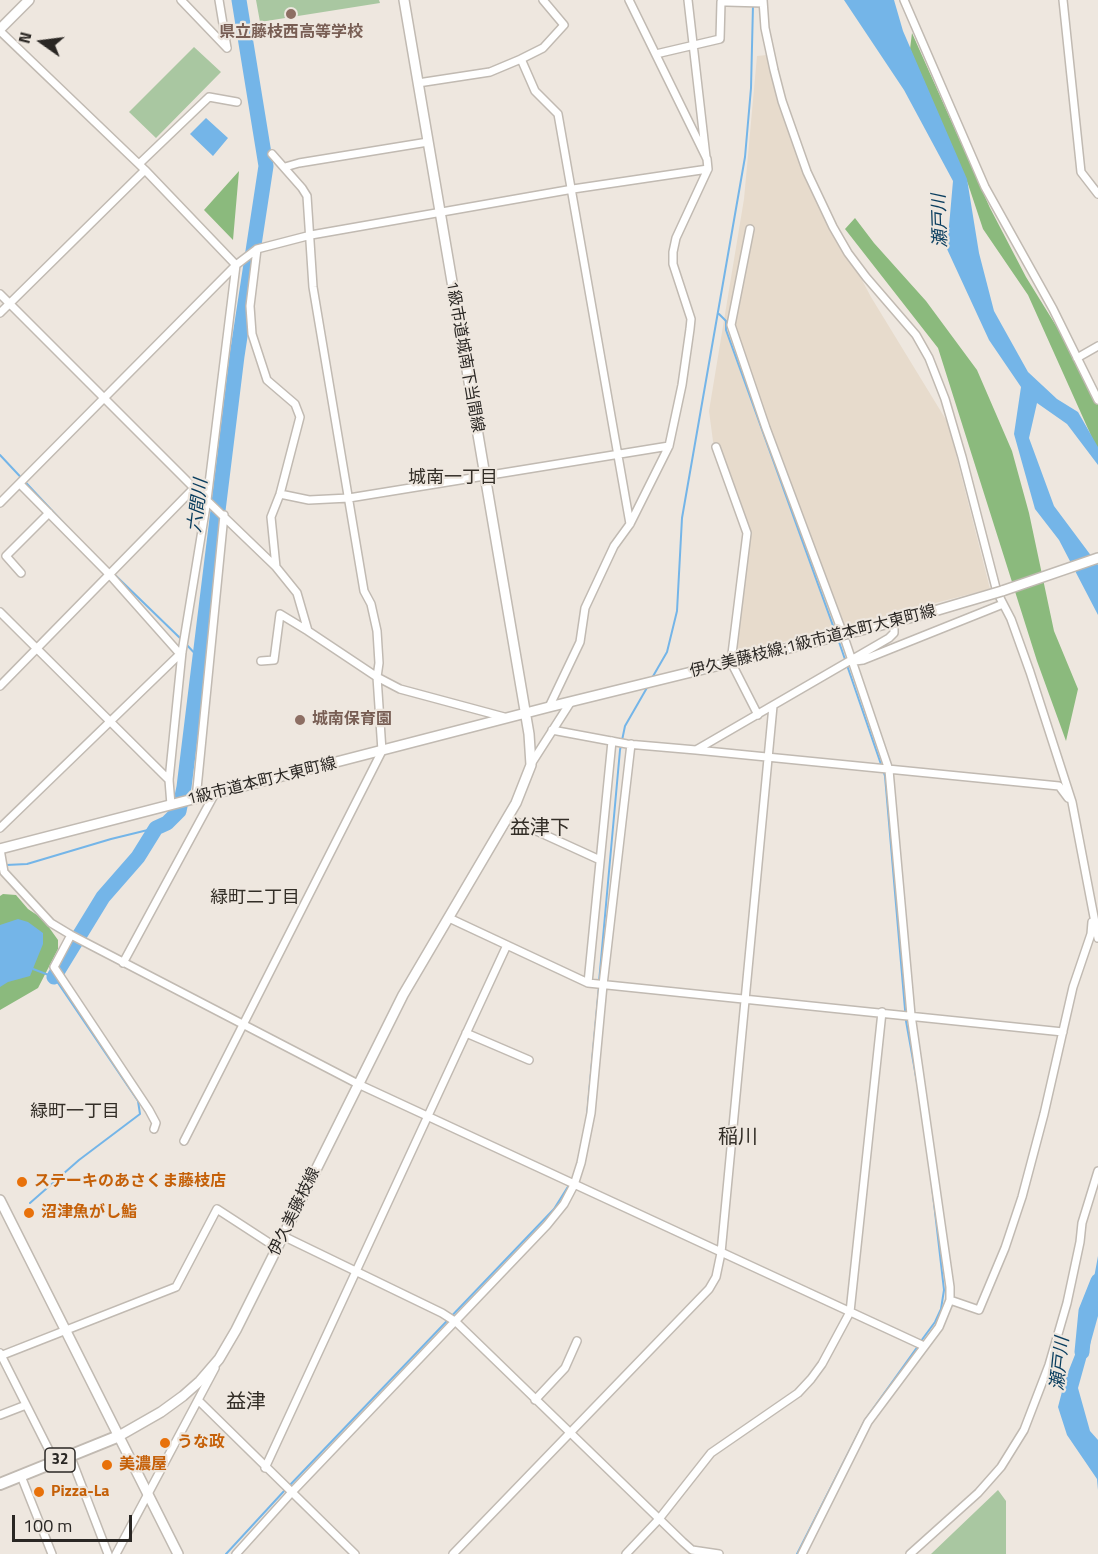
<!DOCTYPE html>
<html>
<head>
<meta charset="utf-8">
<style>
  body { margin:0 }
  #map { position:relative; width:1098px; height:1554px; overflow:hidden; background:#eee7df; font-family:"Titillium Web",sans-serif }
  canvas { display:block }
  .north { position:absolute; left:12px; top:12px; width:60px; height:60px; -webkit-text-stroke:4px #eee7df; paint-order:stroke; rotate:284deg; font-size:16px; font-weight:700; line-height:24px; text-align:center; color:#2a2724 }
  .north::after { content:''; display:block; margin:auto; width:21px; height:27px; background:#2a2724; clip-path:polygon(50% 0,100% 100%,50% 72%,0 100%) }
  .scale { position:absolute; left:12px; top:1515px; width:120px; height:27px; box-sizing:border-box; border:3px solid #2a2724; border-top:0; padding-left:8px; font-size:18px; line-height:21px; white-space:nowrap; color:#2a2724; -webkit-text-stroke:4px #eee7df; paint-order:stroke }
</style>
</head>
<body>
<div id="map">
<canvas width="1098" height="1554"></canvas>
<div class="north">N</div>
<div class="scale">100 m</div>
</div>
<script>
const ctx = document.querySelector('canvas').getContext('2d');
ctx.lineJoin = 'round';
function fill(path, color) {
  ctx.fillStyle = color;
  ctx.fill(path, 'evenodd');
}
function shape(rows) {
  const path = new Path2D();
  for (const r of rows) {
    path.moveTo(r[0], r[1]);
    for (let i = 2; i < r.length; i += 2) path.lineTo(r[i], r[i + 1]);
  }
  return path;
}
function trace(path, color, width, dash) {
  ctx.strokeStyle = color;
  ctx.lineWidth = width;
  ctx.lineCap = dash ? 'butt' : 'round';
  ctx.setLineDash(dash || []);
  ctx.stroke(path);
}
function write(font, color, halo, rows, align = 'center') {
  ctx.font = font + ' "Titillium Web","Noto Sans JP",sans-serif';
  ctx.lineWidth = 4.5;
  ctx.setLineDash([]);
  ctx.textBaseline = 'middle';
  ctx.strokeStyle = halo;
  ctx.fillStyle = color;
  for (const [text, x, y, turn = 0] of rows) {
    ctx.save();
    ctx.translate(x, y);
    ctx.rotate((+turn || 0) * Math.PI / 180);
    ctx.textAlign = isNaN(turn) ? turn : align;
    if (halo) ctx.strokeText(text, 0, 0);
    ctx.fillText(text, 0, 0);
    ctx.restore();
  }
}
fill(shape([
  [767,55,798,160,871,297,948,423,990,589,736,654,739,596,746,533,715,456,709,411,744,199,757,56]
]), '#e7dbcc');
fill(shape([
  [256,0,379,0,380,3,260,22],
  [194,47,221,72,156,138,129,112],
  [998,1490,1006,1501,1006,1554,931,1554]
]), '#a9c7a1');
fill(shape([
  [912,33,990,208,1026,277,1071,350,1098,403,1098,451,1028,295,983,229,968,184,910,49],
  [239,171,233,240,204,210],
  [855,218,874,243,926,301,977,370,1012,451,1029,513,1054,631,1078,689,1066,741,1037,661,938,348,845,229],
  [3,894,16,895,28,909,43,919,58,940,58,949,38,988,0,1010,0,896]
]), '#8bba7d');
fill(shape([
  [844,0,894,0,903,31,967,179,979,253,994,311,1028,372,1057,399,1078,412,1098,447,1098,465,1067,424,1037,403,1029,438,1054,506,1098,565,1098,615,1059,540,1035,509,1014,434,1021,387,989,340,947,249,953,181,904,90],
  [206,118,228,138,213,156,190,134],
  [18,919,28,922,43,933,43,944,30,976,8,982,0,987,0,925],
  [1098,1256,1098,1316,1078,1388,1090,1431,1098,1440,1098,1490,1097,1479,1067,1435,1058,1407,1065,1380,1084,1332]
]), '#74b5e8');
trace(shape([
  [719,314,726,321,726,330,836,634],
  [0,455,72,532],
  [114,574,181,639],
  [838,639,885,776,906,1021,917,1082],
  [185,643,200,659],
  [652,678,667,652,677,611,682,518,745,157,751,88,753,5],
  [6,865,27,864,111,839,156,828],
  [599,982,620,750,625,726,648,686],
  [587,1116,599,987],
  [30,1203,79,1160,140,1114,138,1101,54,977,33,969],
  [921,1341,935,1322,941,1309,944,1290,931,1177],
  [289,1486,554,1209,569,1185],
  [226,1554,285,1490],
  [797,1554,865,1420,918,1346]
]), '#74b5e8', 2);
trace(shape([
  [54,977,103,897,138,857,156,828,167,823,179,811,184,787,237,356,266,166,239,0],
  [1082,1352,1086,1311,1098,1281]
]), '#74b5e8', 15);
const street = shape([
  [181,0,227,48],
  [219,0,227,48],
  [688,0,706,157],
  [727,0,727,2,763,3],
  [763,0,765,28,774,70,782,101,807,172,833,227,848,253,866,277,916,335,929,358,945,399,962,457,997,592,1011,619,1030,672,1072,802,1098,938],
  [904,0,985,187,1053,309,1098,400],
  [1063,0,1081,172,1098,194],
  [0,31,145,170,236,265],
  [656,54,720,39,721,2,727,2],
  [521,59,543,48,564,25,543,0],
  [418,83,490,72,521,59,535,91,558,114,630,524],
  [139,164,209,97,237,102],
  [285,167,299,163,428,142],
  [750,229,731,325,766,428,843,634,889,770,911,1015,950,1287,950,1300],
  [257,249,250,306,252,334,267,380,295,404,300,417,280,494,271,517,276,567],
  [0,294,194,488,276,567,297,593,308,631,377,677,400,689,504,717],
  [0,313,145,170],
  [1077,358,1098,346],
  [716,447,747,533,731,662,758,715],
  [20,484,109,574,180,654],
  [280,494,309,500,349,498,669,446],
  [0,503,236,265,257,249,311,235,573,189,708,169],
  [21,573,6,556,49,513],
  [0,612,169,780],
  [261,661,274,660,280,614,308,631],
  [855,661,863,660,1003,604],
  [0,686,194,488],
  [549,707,580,642,585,608,614,546,630,524,669,446,682,385,690,329,691,319,673,264,673,252,676,238,708,169,707,159,629,0],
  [552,730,627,744,696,750,889,638,894,633,894,622],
  [696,750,1059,786,1068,798],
  [531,764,570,703],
  [196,799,224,515],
  [171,805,169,780,182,652,207,500,236,265],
  [508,818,600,860],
  [0,828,182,652],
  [0,849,4,872,51,923,71,935,358,1084,924,1346],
  [449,918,588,983,1063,1032],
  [71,935,54,967,149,1110,156,1123,154,1129],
  [123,963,214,795],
  [588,983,612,741],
  [466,1033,529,1060],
  [184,1141,382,751,377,677,379,663,377,631,371,604,364,591,313,287,307,196,302,188,272,154],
  [283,1236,442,1313,456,1322,683,1542,692,1550,719,1554],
  [0,1353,55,1462],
  [0,1356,176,1287,217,1209,277,1248],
  [198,1400,355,1554],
  [535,1400,565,1368,577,1341],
  [0,1415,26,1405],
  [70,1455,108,1554],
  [265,1468,507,945],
  [21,1476,52,1554],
  [116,1554,215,1368],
  [236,1554,292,1492,547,1225,564,1204,574,1185,581,1163,591,1113,603,985,631,744],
  [453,1554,709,1289,716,1277,721,1253,773,706],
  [626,1554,659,1519,711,1453,798,1393,811,1379,822,1364,850,1312,882,1012],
  [802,1554,868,1422,939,1327,950,1300,979,1310,1005,1248,1022,1197,1044,1114,1073,987,1091,934,1092,922],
  [910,1554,978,1493,1001,1467,1024,1430,1049,1365,1067,1303,1080,1242,1082,1223,1098,1171]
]);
const secondary = shape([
  [0,29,29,0],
  [1002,591,1098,558],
  [0,849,549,707,842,635],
  [0,1200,178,1554],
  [119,1436,161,1412,183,1396,200,1381,219,1359,236,1330,277,1248,403,995,516,803,531,765,529,734,404,0]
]);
const primary = shape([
  [0,1484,119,1436]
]);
trace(street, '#c1bab2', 10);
trace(secondary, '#c1bab2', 12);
trace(primary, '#c1bab2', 14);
trace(street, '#fff', 7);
trace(secondary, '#fff', 9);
trace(primary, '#fff', 10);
const secondaryBridge = shape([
  [842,635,921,615,1002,591]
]);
trace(secondaryBridge, '#c1bab2', 12, []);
trace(secondaryBridge, '#fff', 9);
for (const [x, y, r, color] of [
  [291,14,6,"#8d6e63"],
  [300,720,6,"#8d6e63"],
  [22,1182,6,"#e8710a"],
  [29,1213,6,"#e8710a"],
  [165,1443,6,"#e8710a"],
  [107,1465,6,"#e8710a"],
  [39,1492,6,"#e8710a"]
]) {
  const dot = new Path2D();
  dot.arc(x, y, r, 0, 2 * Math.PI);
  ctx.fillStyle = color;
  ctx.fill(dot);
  trace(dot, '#eee7df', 2);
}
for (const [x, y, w] of [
  [60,1460,30]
]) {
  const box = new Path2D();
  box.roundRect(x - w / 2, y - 12, w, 24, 4.5);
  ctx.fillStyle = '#eee7df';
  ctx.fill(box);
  trace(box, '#2a2724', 1.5);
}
write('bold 15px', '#2a2724', null, [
  ["32",60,1460]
]);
write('bold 16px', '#785e54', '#eee7df', [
  ["県立藤枝西高等学校",291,33],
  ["城南保育園",312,720,"left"]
]);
write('16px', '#2a2724', '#eee7df', [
  ["1級市道城南下当間線",464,357,80],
  ["伊久美藤枝線;1級市道本町大東町線",813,642,-14],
  ["1級市道本町大東町線",262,782,-14],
  ["伊久美藤枝線",295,1212,-64]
]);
write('bold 16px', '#c56008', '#eee7df', [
  ["ステーキのあさくま藤枝店",34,1182],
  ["沼津魚がし鮨",41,1213],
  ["うな政",177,1443],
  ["美濃屋",119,1465],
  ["Pizza-La",51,1492]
], 'left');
write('italic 18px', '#093d5e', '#eee7df', [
  ["瀬戸川",941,221,-92],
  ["六間川",199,506,-83],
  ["瀬戸川",1061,1364,-84]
]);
write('18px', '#332e27', '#eee7df', [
  ["城南一丁目",453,479],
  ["緑町二丁目",255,899],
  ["緑町一丁目",75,1113]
]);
write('20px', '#332e27', '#eee7df', [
  ["益津下",540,829],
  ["稲川",738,1138],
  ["益津",246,1403]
]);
</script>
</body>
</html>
